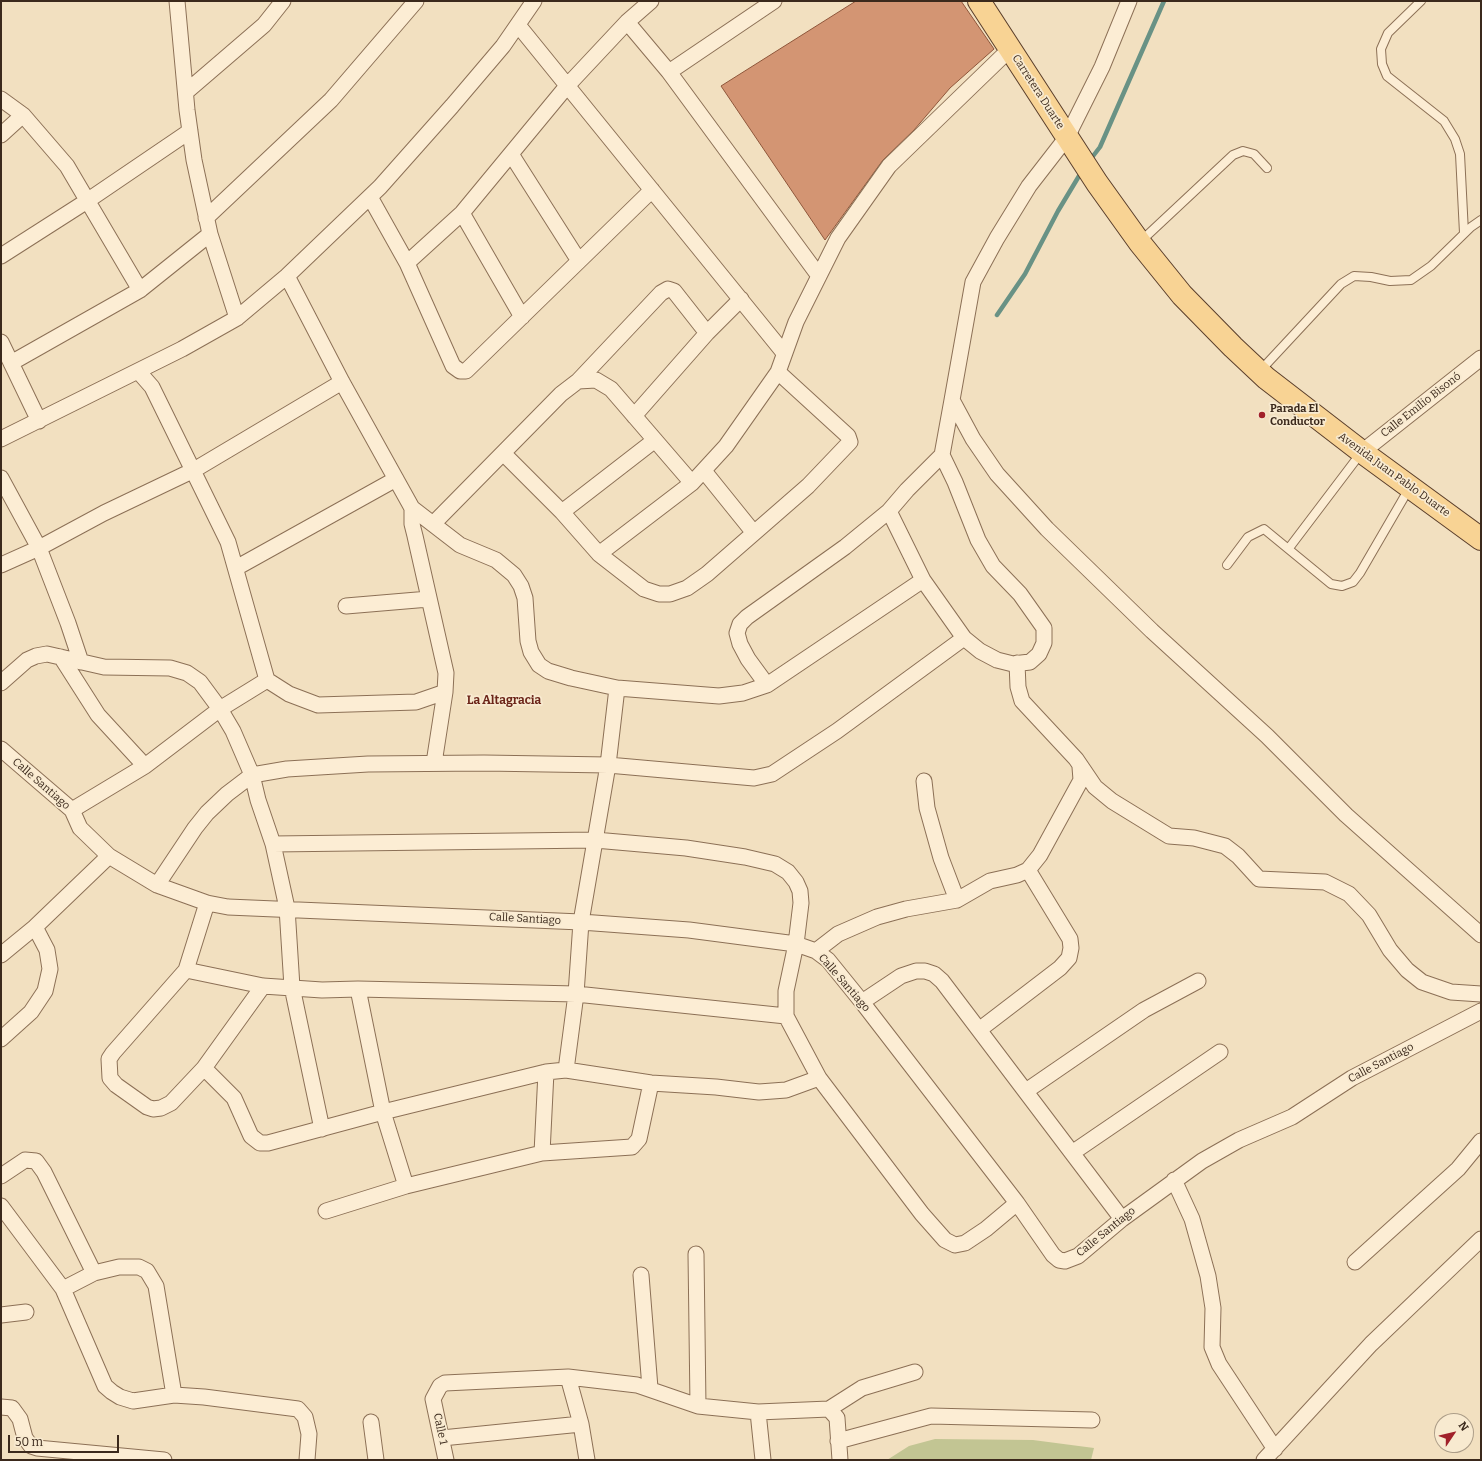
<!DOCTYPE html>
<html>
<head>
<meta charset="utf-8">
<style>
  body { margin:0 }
  #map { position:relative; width:1482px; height:1461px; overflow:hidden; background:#f2e0c0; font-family:Bitter,serif }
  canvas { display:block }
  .frame { position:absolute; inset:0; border:2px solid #3b291c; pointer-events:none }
  .north { position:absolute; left:1434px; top:1413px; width:40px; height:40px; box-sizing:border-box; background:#f8ead0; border:1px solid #ac9d88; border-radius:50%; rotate:55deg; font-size:11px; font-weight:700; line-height:16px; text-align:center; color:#3b291c }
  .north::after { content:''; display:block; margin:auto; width:14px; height:18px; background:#a1212a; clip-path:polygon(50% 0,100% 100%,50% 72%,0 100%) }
  .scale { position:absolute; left:8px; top:1435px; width:111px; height:18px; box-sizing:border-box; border:2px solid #3b291c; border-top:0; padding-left:5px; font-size:12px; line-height:14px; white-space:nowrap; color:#3b291c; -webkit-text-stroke:3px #f8ead0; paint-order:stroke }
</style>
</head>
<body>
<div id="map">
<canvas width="1482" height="1461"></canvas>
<div class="frame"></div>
<div class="north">N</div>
<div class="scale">50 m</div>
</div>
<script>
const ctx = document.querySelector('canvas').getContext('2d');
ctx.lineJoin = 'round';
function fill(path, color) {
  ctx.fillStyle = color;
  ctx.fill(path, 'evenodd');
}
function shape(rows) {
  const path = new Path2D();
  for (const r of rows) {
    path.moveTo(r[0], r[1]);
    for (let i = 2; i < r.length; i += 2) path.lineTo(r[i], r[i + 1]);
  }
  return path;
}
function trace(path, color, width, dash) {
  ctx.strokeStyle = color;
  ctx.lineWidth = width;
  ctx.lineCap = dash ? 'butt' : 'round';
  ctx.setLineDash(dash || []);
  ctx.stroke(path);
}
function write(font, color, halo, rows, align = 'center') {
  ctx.font = font + ' Bitter,serif';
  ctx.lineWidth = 3.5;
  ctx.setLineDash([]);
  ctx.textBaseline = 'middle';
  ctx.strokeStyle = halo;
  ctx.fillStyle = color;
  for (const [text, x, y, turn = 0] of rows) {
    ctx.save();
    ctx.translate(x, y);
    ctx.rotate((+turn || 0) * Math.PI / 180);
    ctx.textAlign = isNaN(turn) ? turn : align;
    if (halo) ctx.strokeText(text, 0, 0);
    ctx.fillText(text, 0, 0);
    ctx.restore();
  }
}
fill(shape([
  [935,1439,1033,1440,1094,1448,1091,1460,887,1460,909,1446]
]), '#c2c593');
trace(shape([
  [1090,160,1100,147,1164,1],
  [997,315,1025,274,1058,211,1082,171]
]), '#699285', 4.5);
const building = shape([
  [856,1,961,1,994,49,950,88,914,130,883,160,825,240,721,86,856,1]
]);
fill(building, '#d39573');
trace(building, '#8e563a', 1);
const service = shape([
  [1421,1,1388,33,1381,49,1382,64,1387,76,1444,121,1455,139,1460,154,1464,233],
  [1140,242,1233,155,1243,151,1254,154,1267,168],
  [1260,371,1341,284,1354,276,1371,277,1390,281,1411,280,1431,266,1471,227,1481,220],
  [1289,548,1361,453],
  [1227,565,1248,537,1264,529,1331,584,1342,586,1353,582,1360,573,1410,487]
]);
const minor = shape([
  [177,1,187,110,194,160,210,234,237,318],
  [1129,1,1102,67,1067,137,1029,186,997,238,973,282,952,400,973,439,997,474,1047,529,1152,631,1267,736,1346,815,1481,935],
  [627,22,669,72,819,276],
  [518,25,784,353],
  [669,72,774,1],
  [186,92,264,25,283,1],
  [1,99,23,115,67,166,140,290],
  [1,135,23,115],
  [511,154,579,261],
  [370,197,407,263,453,366,460,371,466,371,652,190],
  [462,213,522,317],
  [206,218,331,100,416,1],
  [1,256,87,201,190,131],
  [407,263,462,213,567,86,627,22,651,1],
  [287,276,342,382,412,508,460,545,496,560,514,575,521,586,525,598,528,641,531,652,539,665,548,671,571,678,617,688,719,696,743,693,767,685,923,580,889,511,907,490,942,455,952,400],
  [1,342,39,421],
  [11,363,140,290,210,234],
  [138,371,152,387,228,542,267,680],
  [578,381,596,380,611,389,692,483],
  [634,416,707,333,741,299],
  [1,439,182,349,237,318,287,276,380,187,452,106,503,46,534,1],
  [1362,452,1481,358],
  [503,453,562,512,599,554,644,589,659,594,670,594,687,588,707,574,808,486,850,442,848,436,778,372],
  [942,455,955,482,978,540,993,566,1020,594,1044,628,1044,643,1039,654,1030,662,1013,664,997,660,980,651,964,638],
  [704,471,754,533],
  [1,478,39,548,68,623,81,662],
  [412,508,412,524,415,536,446,673,445,692,434,763],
  [562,512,655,440],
  [433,524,561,394,578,381,661,293,668,289,674,291,707,333],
  [599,554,692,483,726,446,778,372,796,322,838,238,889,166,1010,49],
  [1,565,39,548,104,513,194,470,342,382],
  [236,568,396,479],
  [346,606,429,599],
  [61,657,98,715,145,766],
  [1017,663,1018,687,1022,701,1076,759,1095,787,1112,801,1169,836,1194,838,1225,846,1238,856,1259,879,1325,882,1349,894,1369,915,1390,950,1407,970,1422,982,1451,992,1481,994],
  [1,683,27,660,36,656,47,654,104,667,170,668,187,673,200,682,220,709,233,731,252,775,258,800,273,844,287,908,292,987,322,1129],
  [767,685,748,659,740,644,737,633,740,624,747,617,845,547,889,511],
  [1,749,72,810,80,828,109,856,157,885,207,903,228,907,581,922,689,930,796,944,816,951,828,960,862,1002,1017,1203,1053,1255,1059,1260,1065,1261,1078,1256,1122,1219,1202,1161,1239,1140,1292,1117,1352,1078,1481,1011],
  [924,781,927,808,941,858,957,900],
  [72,810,145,766,220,709,267,680,289,694,318,705,416,702,445,692],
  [273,844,595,840,686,848,745,857,775,864,788,872,796,882,800,891,801,903,796,944,786,991,786,1016,819,1078,922,1214,945,1240,955,1245,965,1243,986,1229,1017,1203],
  [157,885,195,828,207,813,227,794,252,775,287,769,368,764,484,763,608,765,754,778,772,774,837,731,964,638,923,580],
  [207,903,186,970,113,1053,109,1059,110,1078,116,1085,147,1107,153,1109,161,1108,171,1103,204,1068,234,1098,251,1136,260,1143,268,1143,383,1112,546,1072,566,1070,651,1083,716,1087,759,1092,786,1090,819,1078],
  [816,951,838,934,877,917,906,909,957,900,990,881,1017,875,1028,870,1040,855,1081,780,1080,767],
  [1,955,35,927,109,856],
  [186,970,263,986,322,990,358,989,576,994,786,1016],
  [358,989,383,1112,406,1186],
  [862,1002,901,976,916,971,925,971,934,974,942,981,1122,1219],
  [979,1030,1060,968,1069,958,1071,948,1070,939,1028,870],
  [1,1039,31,1012,45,991,50,969,47,950,35,927],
  [204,1068,263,986],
  [566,1070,576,994,581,922,608,765,617,688],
  [1026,1091,1144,1010,1198,981],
  [542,1153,632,1147,639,1139,651,1083],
  [1072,1153,1220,1052],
  [1,1176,25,1160,36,1161,44,1172,94,1273],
  [1174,1180,1192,1219,1208,1276,1213,1308,1212,1347,1219,1364,1275,1449],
  [1,1206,63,1289,105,1386,112,1392,120,1397,133,1401,174,1395,204,1397,298,1409,305,1417,309,1434,307,1460],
  [326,1211,406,1186,542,1153,546,1072],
  [696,1254,698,1406],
  [1355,1262,1458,1169,1481,1141],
  [641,1275,650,1388],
  [63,1289,94,1273,119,1267,139,1267,147,1271,156,1286,174,1395],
  [1,1315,26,1312],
  [568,1377,581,1424,587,1460],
  [1,1407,12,1408,20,1419,25,1438,31,1446,37,1448,164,1460],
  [829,1409,837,1418,840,1460],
  [758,1412,763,1460],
  [371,1422,376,1460],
  [442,1438,581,1424],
  [838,1441,931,1416,1092,1420],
  [446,1460,433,1399,440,1386,445,1383,568,1377,637,1385,698,1406,758,1412,829,1409,862,1388,915,1372],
  [1264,1460,1371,1344,1481,1239]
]);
const primary = shape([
  [979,1,1097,183,1140,243,1182,295,1233,347,1266,378,1362,452,1481,539]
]);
trace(service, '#8c7056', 10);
trace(minor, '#8c7056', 17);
trace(primary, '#5a3e2b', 24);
trace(service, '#fcedd4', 8);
trace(minor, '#fcedd4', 15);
trace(primary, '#f8d394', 22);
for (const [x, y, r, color] of [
  [1262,415,4,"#a1212a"]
]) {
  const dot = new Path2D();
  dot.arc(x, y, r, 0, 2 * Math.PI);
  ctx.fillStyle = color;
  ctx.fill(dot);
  trace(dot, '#f8ead0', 1.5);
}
write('11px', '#3b291c', '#f8ead0', [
  ["Carretera Duarte",1038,92,57],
  ["Calle Emilio Bisonó",1421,405,-38],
  ["Avenida Juan Pablo Duarte",1394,475,36],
  ["Calle Santiago",41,784,41],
  ["Calle Santiago",525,919,3],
  ["Calle Santiago",844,983,49],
  ["Calle Santiago",1381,1063,-28],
  ["Calle Santiago",1106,1232,-39],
  ["Calle 1",440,1429,78]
]);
write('bold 11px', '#3b291c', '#f8ead0', [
  ["Parada El",1270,409],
  ["Conductor",1270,422]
], 'left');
write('bold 12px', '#6b2418', '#f8ead0', [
  ["La Altagracia",504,701]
]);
</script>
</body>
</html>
